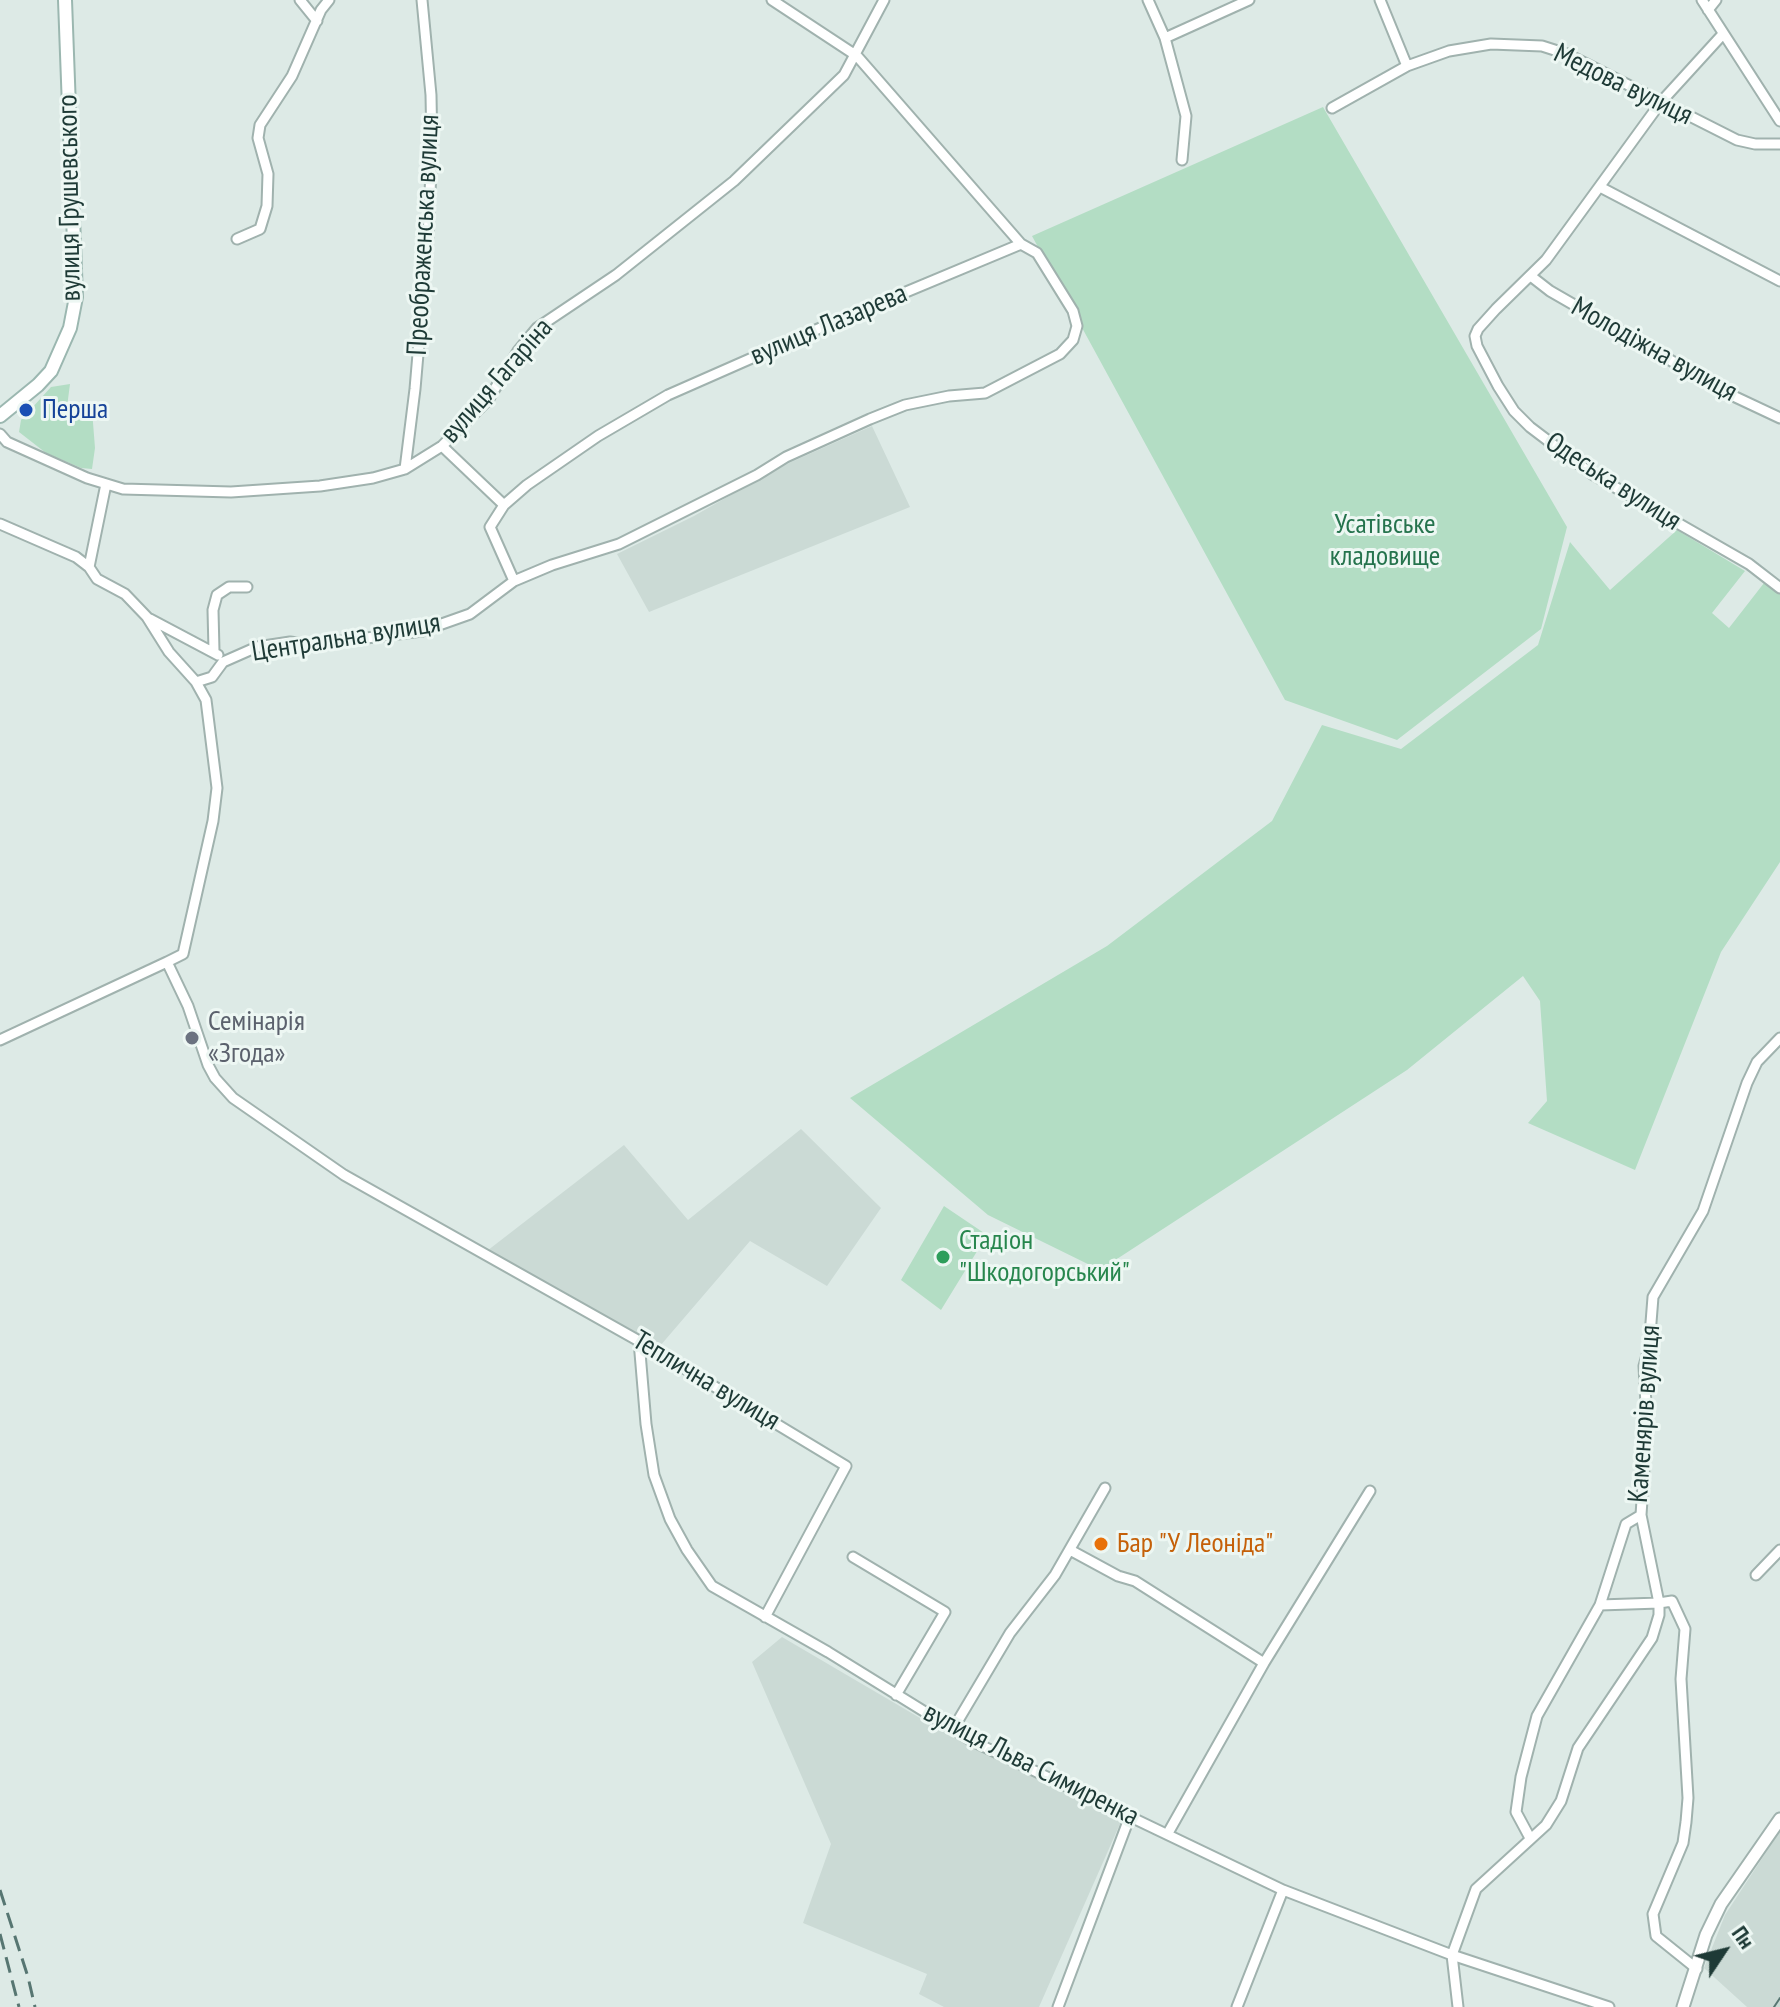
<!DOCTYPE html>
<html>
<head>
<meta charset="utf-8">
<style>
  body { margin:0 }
  #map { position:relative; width:1780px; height:2007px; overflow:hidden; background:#ddeae6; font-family:"PT Sans Narrow",sans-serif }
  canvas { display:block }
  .north { position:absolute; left:1684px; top:1911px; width:80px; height:80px; -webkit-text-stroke:6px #edf7f3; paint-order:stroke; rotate:55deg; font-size:22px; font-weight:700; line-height:32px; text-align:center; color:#1e3a36 }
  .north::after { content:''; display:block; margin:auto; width:28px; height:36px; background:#1e3a36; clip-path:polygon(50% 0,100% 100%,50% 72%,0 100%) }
</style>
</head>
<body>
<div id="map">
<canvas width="1780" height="2007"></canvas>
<div class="north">Пн</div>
</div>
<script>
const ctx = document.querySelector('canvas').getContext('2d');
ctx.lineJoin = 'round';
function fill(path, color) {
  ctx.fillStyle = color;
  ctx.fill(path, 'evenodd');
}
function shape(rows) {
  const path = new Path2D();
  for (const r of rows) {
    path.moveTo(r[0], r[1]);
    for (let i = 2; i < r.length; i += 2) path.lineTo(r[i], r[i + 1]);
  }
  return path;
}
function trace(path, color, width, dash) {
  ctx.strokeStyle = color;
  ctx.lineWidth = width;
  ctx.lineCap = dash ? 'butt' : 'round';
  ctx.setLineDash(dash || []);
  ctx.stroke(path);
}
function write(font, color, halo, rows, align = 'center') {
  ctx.font = font + ' "PT Sans Narrow",sans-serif';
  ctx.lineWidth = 6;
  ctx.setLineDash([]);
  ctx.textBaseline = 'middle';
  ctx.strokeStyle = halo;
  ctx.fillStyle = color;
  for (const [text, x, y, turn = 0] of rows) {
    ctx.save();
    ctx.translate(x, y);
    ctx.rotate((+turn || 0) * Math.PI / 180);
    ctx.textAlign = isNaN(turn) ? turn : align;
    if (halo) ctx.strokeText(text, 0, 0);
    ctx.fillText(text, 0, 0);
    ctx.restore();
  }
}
fill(shape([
  [872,426,910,507,649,612,617,554,694,516,780,467],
  [801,1129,881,1208,827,1286,750,1241,660,1346,483,1254,624,1145,688,1220],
  [782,1637,949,1735,1123,1817,1039,2007,944,2007,919,1994,927,1974,803,1923,831,1844,752,1662],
  [1780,1831,1780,2007,1747,2007,1704,1968,1725,1915]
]), '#cbdad5');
fill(shape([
  [1323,107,1567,527,1541,629,1397,740,1285,700,1032,236],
  [70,384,67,407,92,410,95,448,92,469,81,468,46,453,19,432,21,420,51,387],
  [1677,530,1745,571,1712,613,1729,628,1764,583,1780,591,1780,862,1721,952,1635,1170,1528,1123,1547,1101,1540,1001,1523,976,1407,1070,1100,1270,988,1215,850,1098,1107,946,1272,821,1322,725,1401,749,1538,645,1570,542,1610,590],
  [944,1206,987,1235,941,1310,901,1280]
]), '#b3ddc4');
const minor = shape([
  [300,0,317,21],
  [1148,0,1165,38,1186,116,1182,160],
  [1380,0,1407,66],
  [1702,0,1780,121],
  [1708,10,1716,0],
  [1723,34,1661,102,1546,260,1496,309,1478,329,1475,336,1477,346,1498,386,1514,411,1530,427,1592,474,1749,564,1780,588],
  [1165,38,1249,0],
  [1332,108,1407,66,1449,51,1491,44,1542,46,1567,54,1737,140,1755,144,1780,144],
  [1600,187,1780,281],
  [237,239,260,229,267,206,268,174,258,138,260,125,292,76,321,10,329,0],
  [1532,277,1550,291,1729,394,1780,418],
  [0,434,7,442,87,478,123,489,231,492,320,486,373,478,405,469,442,446,488,400,518,351,537,328,616,275,734,181,844,75,884,0],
  [442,446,504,505],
  [405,469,415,389,428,237,432,149,431,95,422,0],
  [0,524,76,557,89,567,97,579,125,594,147,617,169,652,196,682,212,677,223,662,257,647,290,642,311,645,422,631,470,614,514,581,552,565,619,544,757,475,786,457,870,419,905,405,949,396,985,393,1060,354,1073,340,1077,326,1073,311,1037,253,1021,244],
  [89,567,106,484],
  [514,581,490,527,504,505,527,485,598,436,668,395,827,325,1021,244,857,56,772,0],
  [150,619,218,655],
  [214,651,213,610,217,595,229,587,247,587],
  [167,962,183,954,213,821,217,788,206,700,196,682],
  [0,1040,167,962,188,1006,208,1065,215,1078,233,1098,344,1175,639,1341,846,1466,765,1617],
  [639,1341,646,1424,654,1475,670,1519,687,1550,712,1586,828,1652,972,1741,1283,1890,1452,1955,1609,2007],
  [1641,1515,1659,1603,1672,1601,1685,1629,1681,1679,1688,1798,1686,1822,1683,1843,1653,1914,1656,1936,1697,1969],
  [1070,1550,1118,1576,1135,1581,1264,1663],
  [853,1557,945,1612,896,1695],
  [1756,1575,1780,1550],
  [953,1729,1010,1633,1055,1575,1105,1488],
  [1168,1833,1264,1663,1370,1491],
  [1530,1838,1516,1812,1521,1777,1537,1716,1600,1605,1626,1524,1641,1515,1647,1425,1644,1366,1649,1348,1653,1297,1703,1211,1747,1083,1757,1062,1780,1038],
  [1058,2007,1130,1816],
  [1237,2007,1283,1890],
  [1458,2007,1452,1955,1476,1889,1546,1825,1561,1801,1578,1748,1652,1638,1659,1615,1659,1603,1600,1605]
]);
const tertiary = shape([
  [1683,2007,1706,1935,1721,1904,1780,1819]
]);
const secondary = shape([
  [0,416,38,385,51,371,70,328,76,297,65,0]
]);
trace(minor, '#a0b2ae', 13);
trace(tertiary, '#a0b2ae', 15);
trace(secondary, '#9bb7b0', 16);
trace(minor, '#fff', 9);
trace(tertiary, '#fff', 11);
trace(secondary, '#fff', 12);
trace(shape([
  [1774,2007,1780,1998]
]), '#577672', 2);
trace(shape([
  [0,1890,28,1977,35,2007],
  [0,1934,19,2007]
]), '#577672', 3, [16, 8]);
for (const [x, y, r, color] of [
  [26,410,8,"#1a4fb4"],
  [192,1038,8,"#6b7280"],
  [943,1257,8,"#2e9e5b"],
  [1101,1544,8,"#e8710a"]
]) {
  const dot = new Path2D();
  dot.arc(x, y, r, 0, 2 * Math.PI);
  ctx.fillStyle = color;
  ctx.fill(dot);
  trace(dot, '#edf7f3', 3);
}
write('28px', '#1e3a36', '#edf7f3', [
  ["Медова вулиця",1623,85,26],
  ["вулиця Грушевського",70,198,-91],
  ["Преображенська вулиця",424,235,-87],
  ["вулиця Лазарева",829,325,-23],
  ["Молодіжна вулиця",1654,350,29],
  ["вулиця Гагаріна",497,381,-49],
  ["Одеська вулиця",1613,482,33],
  ["Центральна вулиця",346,638,-9],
  ["Теплична вулиця",706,1381,31],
  ["Каменярів вулиця",1645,1414,-86],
  ["вулиця Льва Симиренка",1031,1765,27]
]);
write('28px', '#164399', '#edf7f3', [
  ["Перша",42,410]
], 'left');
write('28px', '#25734d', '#edf7f3', [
  ["Усатівське",1385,525],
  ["кладовище",1385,557]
]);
write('28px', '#5b616d', '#edf7f3', [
  ["Семінарія",208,1022],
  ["«Згода»",208,1054]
], 'left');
write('28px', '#27864d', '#edf7f3', [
  ["Стадіон",959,1241],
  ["\"Шкодогорський\"",959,1273]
], 'left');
write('28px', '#c56008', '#edf7f3', [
  ["Бар \"У Леоніда\"",1117,1544]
], 'left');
</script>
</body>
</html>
